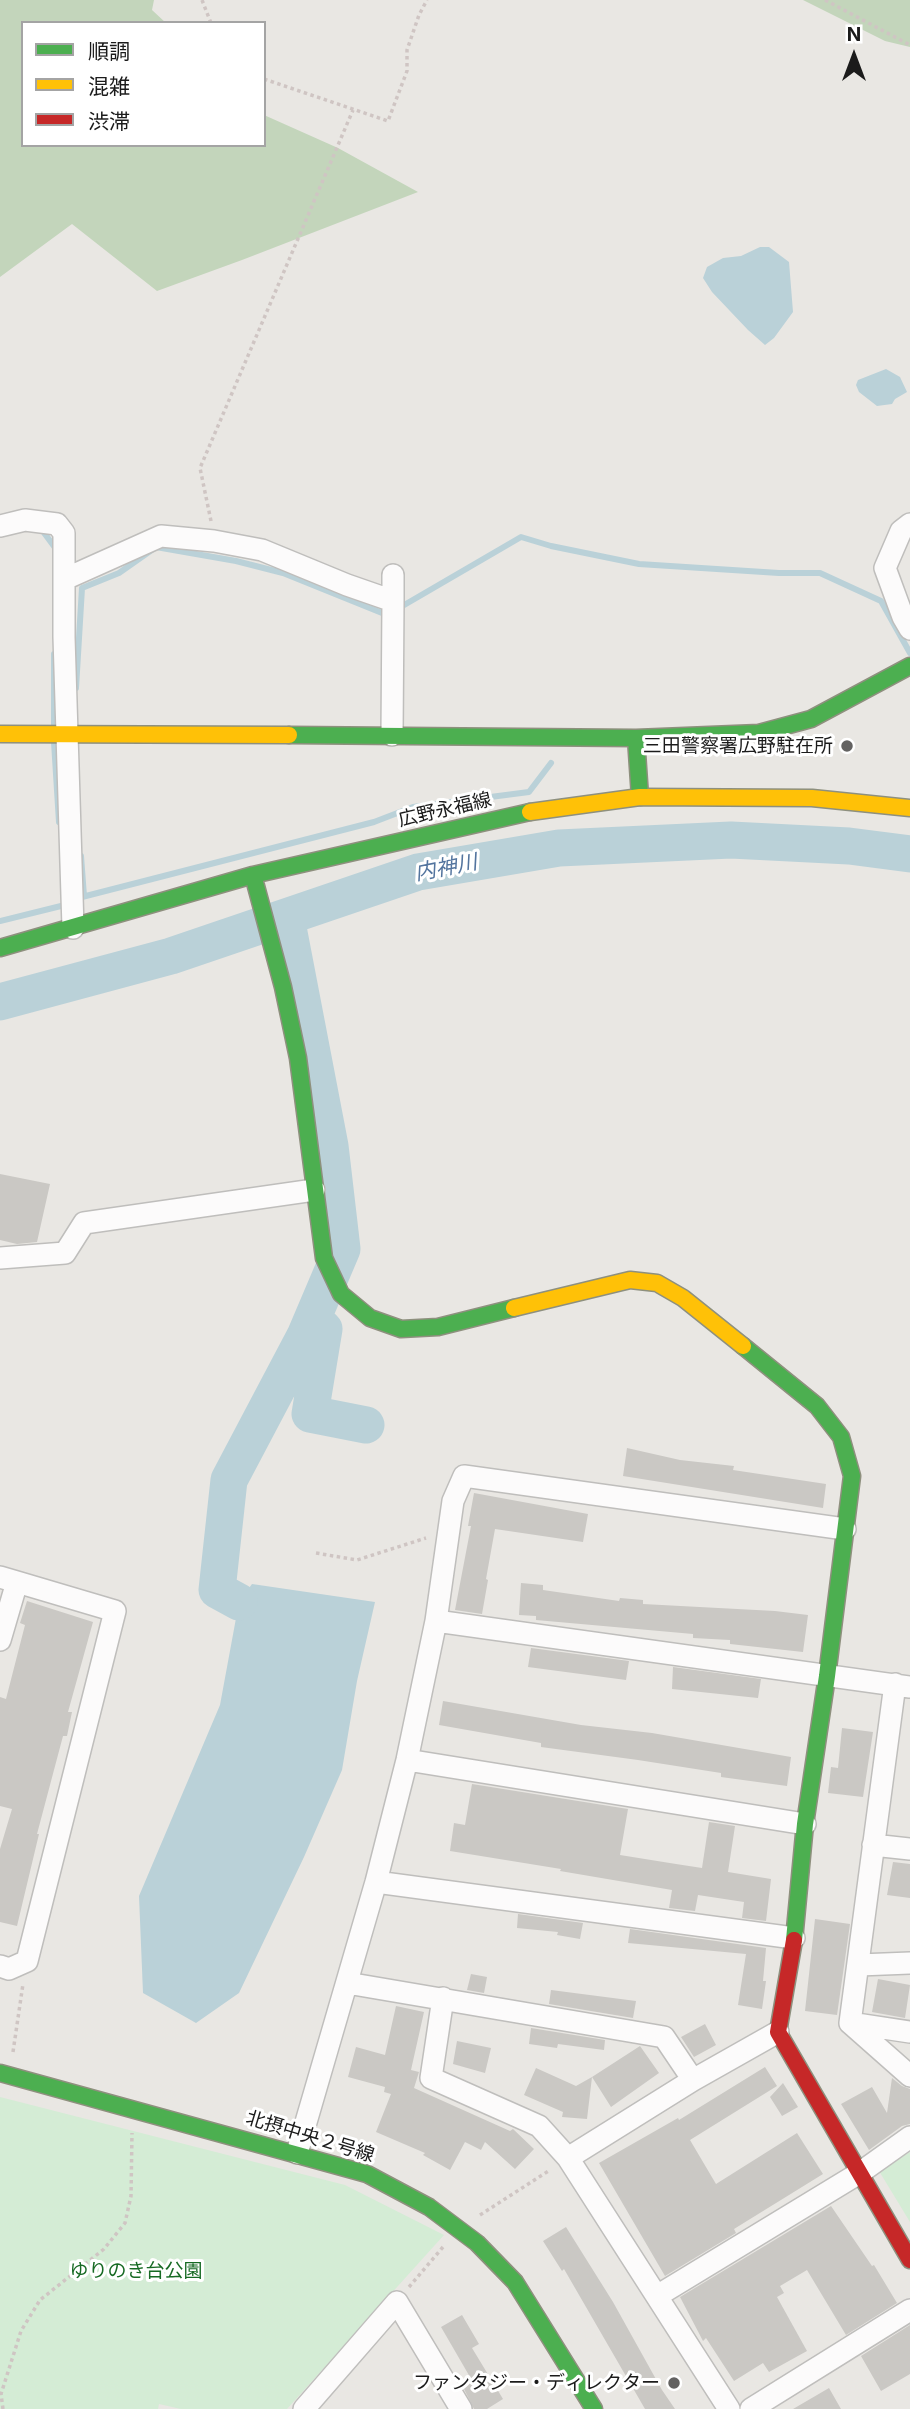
<!DOCTYPE html>
<html>
<head>
<meta charset="utf-8">
<style>
  body { margin:0 }
  #map { position:relative; width:910px; height:2409px; overflow:hidden; background:#e9e7e3; font-family:Inter,"Noto Sans JP",sans-serif }
  canvas { display:block }
  .legend { position:absolute; left:21px; top:21px; width:245px; height:126px; box-sizing:border-box; background:#fff; border:2px solid #a4a4a4; margin:0; padding:9px 12px; list-style:none; font-size:21px; color:#1b1b1b }
  .legend li { display:flex; align-items:center; gap:14px; height:35px }
  .legend b { width:35px; border:2px solid #a4a4a4 }
  .north { position:absolute; left:819px; top:21px; width:70px; height:70px; -webkit-text-stroke:5px #fff; paint-order:stroke; rotate:0deg; font-size:19px; font-weight:700; line-height:28px; text-align:center; color:#1b1b1b }
  .north::after { content:''; display:block; margin:auto; width:24px; height:32px; background:#1b1b1b; clip-path:polygon(50% 0,100% 100%,50% 72%,0 100%) }
</style>
</head>
<body>
<div id="map">
<canvas width="910" height="2409"></canvas>
<ul class="legend">
<li><b style="height:9px;background:#4caf50"></b>順調</li>
<li><b style="height:9px;background:#ffc107"></b>混雑</li>
<li><b style="height:9px;background:#c62828"></b>渋滞</li>
</ul>
<div class="north">N</div>
</div>
<script>
const ctx = document.querySelector('canvas').getContext('2d');
ctx.lineJoin = 'round';
function fill(path, color) {
  ctx.fillStyle = color;
  ctx.fill(path, 'evenodd');
}
function shape(rows) {
  const path = new Path2D();
  for (const r of rows) {
    path.moveTo(r[0], r[1]);
    for (let i = 2; i < r.length; i += 2) path.lineTo(r[i], r[i + 1]);
  }
  return path;
}
function trace(path, color, width, dash) {
  ctx.strokeStyle = color;
  ctx.lineWidth = width;
  ctx.lineCap = dash ? 'butt' : 'round';
  ctx.setLineDash(dash || []);
  ctx.stroke(path);
}
function write(font, color, halo, rows, align = 'center') {
  ctx.font = font + ' Inter,"Noto Sans JP",sans-serif';
  ctx.lineWidth = 6;
  ctx.setLineDash([]);
  ctx.textBaseline = 'middle';
  ctx.strokeStyle = halo;
  ctx.fillStyle = color;
  for (const [text, x, y, turn = 0] of rows) {
    ctx.save();
    ctx.translate(x, y);
    ctx.rotate((+turn || 0) * Math.PI / 180);
    ctx.textAlign = isNaN(turn) ? turn : align;
    if (halo) ctx.strokeText(text, 0, 0);
    ctx.fillText(text, 0, 0);
    ctx.restore();
  }
}
fill(shape([
  [0,0,154,0,152,10,166,23,23,23,23,145,264,145,264,115,338,148,418,192,242,260,157,291,72,224,0,277],
  [803,0,910,0,910,47,885,41]
]), '#c3d5bb');
fill(shape([
  [0,2097,345,2185,444,2235,287,2409,181,2409,159,2404,158,2409,0,2409],
  [910,2152,910,2222,879,2171]
]), '#d4ecd5');
fill(shape([
  [760,247,769,247,789,262,793,312,774,338,765,345,748,330,712,292,703,278,707,267,723,258,741,256],
  [886,369,900,377,907,392,895,399,892,404,877,406,859,392,856,385,858,380],
  [252,1584,375,1602,357,1681,342,1770,304,1857,239,1993,196,2023,143,1993,139,1896,220,1705,239,1602]
]), '#bad1d8');
trace(shape([
  [42,530,56,549,56,552],
  [76,688,82,588,119,573,156,547,236,561,283,573,387,615,521,537,551,546,639,564,779,573,820,573,881,601,910,653],
  [54,727,54,654],
  [54,742,59,822],
  [81,856,84,896],
  [82,897,374,822,413,807,529,792,551,763],
  [0,921,69,904]
]), '#bad1d8', 6);
trace(shape([
  [0,1002,171,956,418,872,559,848,731,840,849,846,910,854],
  [317,1322,324,1329,310,1414,366,1425],
  [239,1602,217,1590,229,1480,305,1336,342,1249,330,1146,286,917]
]), '#bad1d8', 37);
fill(shape([
  [0,1174,50,1184,37,1242,17,1244,0,1240],
  [627,1448,680,1460,734,1466,733,1470,826,1484,823,1508,623,1476],
  [474,1493,588,1514,583,1542,495,1529,486,1579,488,1580,482,1614,455,1610,471,1526,468,1526],
  [521,1583,543,1585,543,1590,619,1601,620,1598,643,1600,643,1604,775,1611,808,1615,803,1652,730,1644,730,1640,693,1638,693,1634,536,1620,536,1616,519,1615],
  [27,1601,93,1622,68,1712,72,1712,67,1736,63,1736,37,1834,39,1834,17,1926,0,1922,0,1849,12,1809,0,1806,0,1697,6,1699,25,1625,20,1623],
  [531,1648,629,1661,626,1680,528,1667],
  [673,1667,761,1679,758,1698,672,1689],
  [443,1701,581,1725,652,1733,791,1757,787,1786,721,1777,721,1773,638,1760,541,1747,541,1743,439,1725],
  [842,1728,873,1732,863,1797,828,1793,831,1767,838,1768],
  [472,1784,628,1809,620,1855,676,1864,702,1868,709,1822,735,1826,728,1872,771,1879,766,1921,742,1918,744,1902,698,1895,695,1911,669,1908,672,1890,560,1871,561,1869,450,1851,454,1823,465,1825],
  [893,1862,910,1864,910,1898,887,1895],
  [518,1914,583,1923,580,1939,557,1935,558,1932,517,1928],
  [815,1919,850,1924,837,2015,805,2011],
  [630,1929,766,1948,763,1981,766,1981,762,2009,738,2005,746,1954,628,1943],
  [471,1974,487,1977,484,1993,467,1990],
  [878,1979,910,1985,905,2018,872,2012],
  [551,1990,636,2001,633,2018,549,2004],
  [396,2006,424,2012,411,2070,419,2072,414,2088,510,2131,513,2129,534,2149,515,2169,485,2142,481,2150,465,2142,450,2170,423,2155,425,2153,376,2132,391,2094,384,2092,385,2087,348,2077,356,2047,385,2055],
  [705,2024,716,2045,694,2057,681,2037],
  [531,2028,605,2040,604,2050,558,2044,557,2048,529,2044],
  [457,2041,491,2048,485,2073,453,2064],
  [640,2046,659,2073,611,2107,592,2077],
  [765,2067,777,2086,690,2140,716,2184,797,2133,823,2174,734,2229,736,2233,665,2276,599,2163,678,2118,679,2120],
  [536,2068,576,2086,592,2077,587,2119,562,2117,563,2112,524,2095],
  [892,2078,902,2086,910,2089,910,2124,902,2126,869,2150,841,2104,872,2087,887,2113],
  [783,2083,798,2107,782,2116,770,2097],
  [831,2206,872,2266,874,2265,897,2303,846,2335,807,2270,780,2286,784,2293,777,2297,807,2351,769,2372,763,2363,734,2381,706,2338,703,2341,680,2297],
  [566,2227,613,2302,662,2390,675,2409,645,2409,564,2269,562,2271,543,2241],
  [462,2315,479,2344,472,2348,503,2399,487,2409,474,2409,461,2383,470,2377,441,2327],
  [910,2325,910,2374,881,2391,861,2356],
  [829,2388,841,2409,793,2409]
]), '#cac8c4');
const street = shape([
  [910,524,901,531,885,568,903,617,910,629],
  [0,526,25,520,57,524,64,533,64,637,73,928],
  [65,579,161,536,214,541,262,550,347,585,393,601,392,735],
  [393,601,393,575],
  [0,1258,65,1253,84,1223,314,1190],
  [0,1577,17,1582,0,1640],
  [436,1621,910,1687],
  [895,1684,850,2023,910,2076],
  [407,1760,805,1824],
  [873,1845,910,1849],
  [376,1882,794,1938],
  [859,1965,910,1963],
  [0,1966,9,1969,27,1961,115,1611,17,1582],
  [347,1983,664,2037,693,2080],
  [443,1998,431,2078,539,2126,568,2158,729,2409],
  [850,2023,910,2032],
  [297,2153,376,1882,407,1760,436,1621,453,1501,464,1476,845,1529],
  [568,2158,693,2080,778,2032],
  [657,2296,861,2172,910,2137],
  [304,2409,397,2302,461,2409],
  [751,2409,910,2310]
]);
const fast = shape([
  [289,735,636,738,759,733,811,719,910,666],
  [636,738,640,797],
  [253,875,283,987,298,1058,324,1258,341,1294,370,1318,401,1329,438,1327,514,1308],
  [0,948,253,875,530,812],
  [743,1346,817,1406,841,1437,852,1476,827,1676,805,1824,794,1940],
  [0,2073,367,2174,429,2207,477,2243,515,2282,594,2409]
]);
const slow = shape([
  [0,734,289,735],
  [530,812,640,797,812,798,910,808],
  [514,1308,630,1280,657,1283,683,1298,743,1346]
]);
const jam = shape([
  [794,1940,778,2032,910,2260]
]);
trace(street, '#bfbebc', 24);
trace(fast, '#8e907e', 19);
trace(slow, '#8e907e', 19);
trace(jam, '#8e907e', 19);
trace(shape([
  [202,0,211,23],
  [825,0,910,45],
  [264,79,388,121,407,71,407,50,419,15,427,0],
  [211,521,200,468,353,110],
  [316,1553,357,1560,426,1538],
  [13,2052,23,1984],
  [480,2215,550,2170],
  [409,2287,443,2247],
  [3,2409,1,2394,21,2331,40,2300,104,2249,125,2223,131,2196,132,2133]
]), '#cfc5c3', 3.5, [3.5, 3.5]);
trace(street, '#fcfbfb', 21);
trace(fast, '#4caf50', 16);
trace(slow, '#ffc107', 16);
trace(jam, '#c62828', 16);
for (const [x, y, r, color] of [
  [847,746,7,"#636261"],
  [674,2383,7,"#636261"]
]) {
  const dot = new Path2D();
  dot.arc(x, y, r, 0, 2 * Math.PI);
  ctx.fillStyle = color;
  ctx.fill(dot);
  trace(dot, '#fff', 2.5);
}
write('19px', '#1b1b1b', '#fff', [
  ["三田警察署広野駐在所",833,746],
  ["ファンタジー・ディレクター",660,2383]
], 'right');
write('19px', '#1b1b1b', '#fff', [
  ["広野永福線",445,810,-13],
  ["北摂中央２号線",310,2137,17]
]);
write('19px', '#176a24', '#fff', [
  ["ゆりのき台公園",136,2271]
]);
write('italic 21px', '#53749e', '#fff', [
  ["内神川",446,868,-11]
]);
</script>
</body>
</html>
